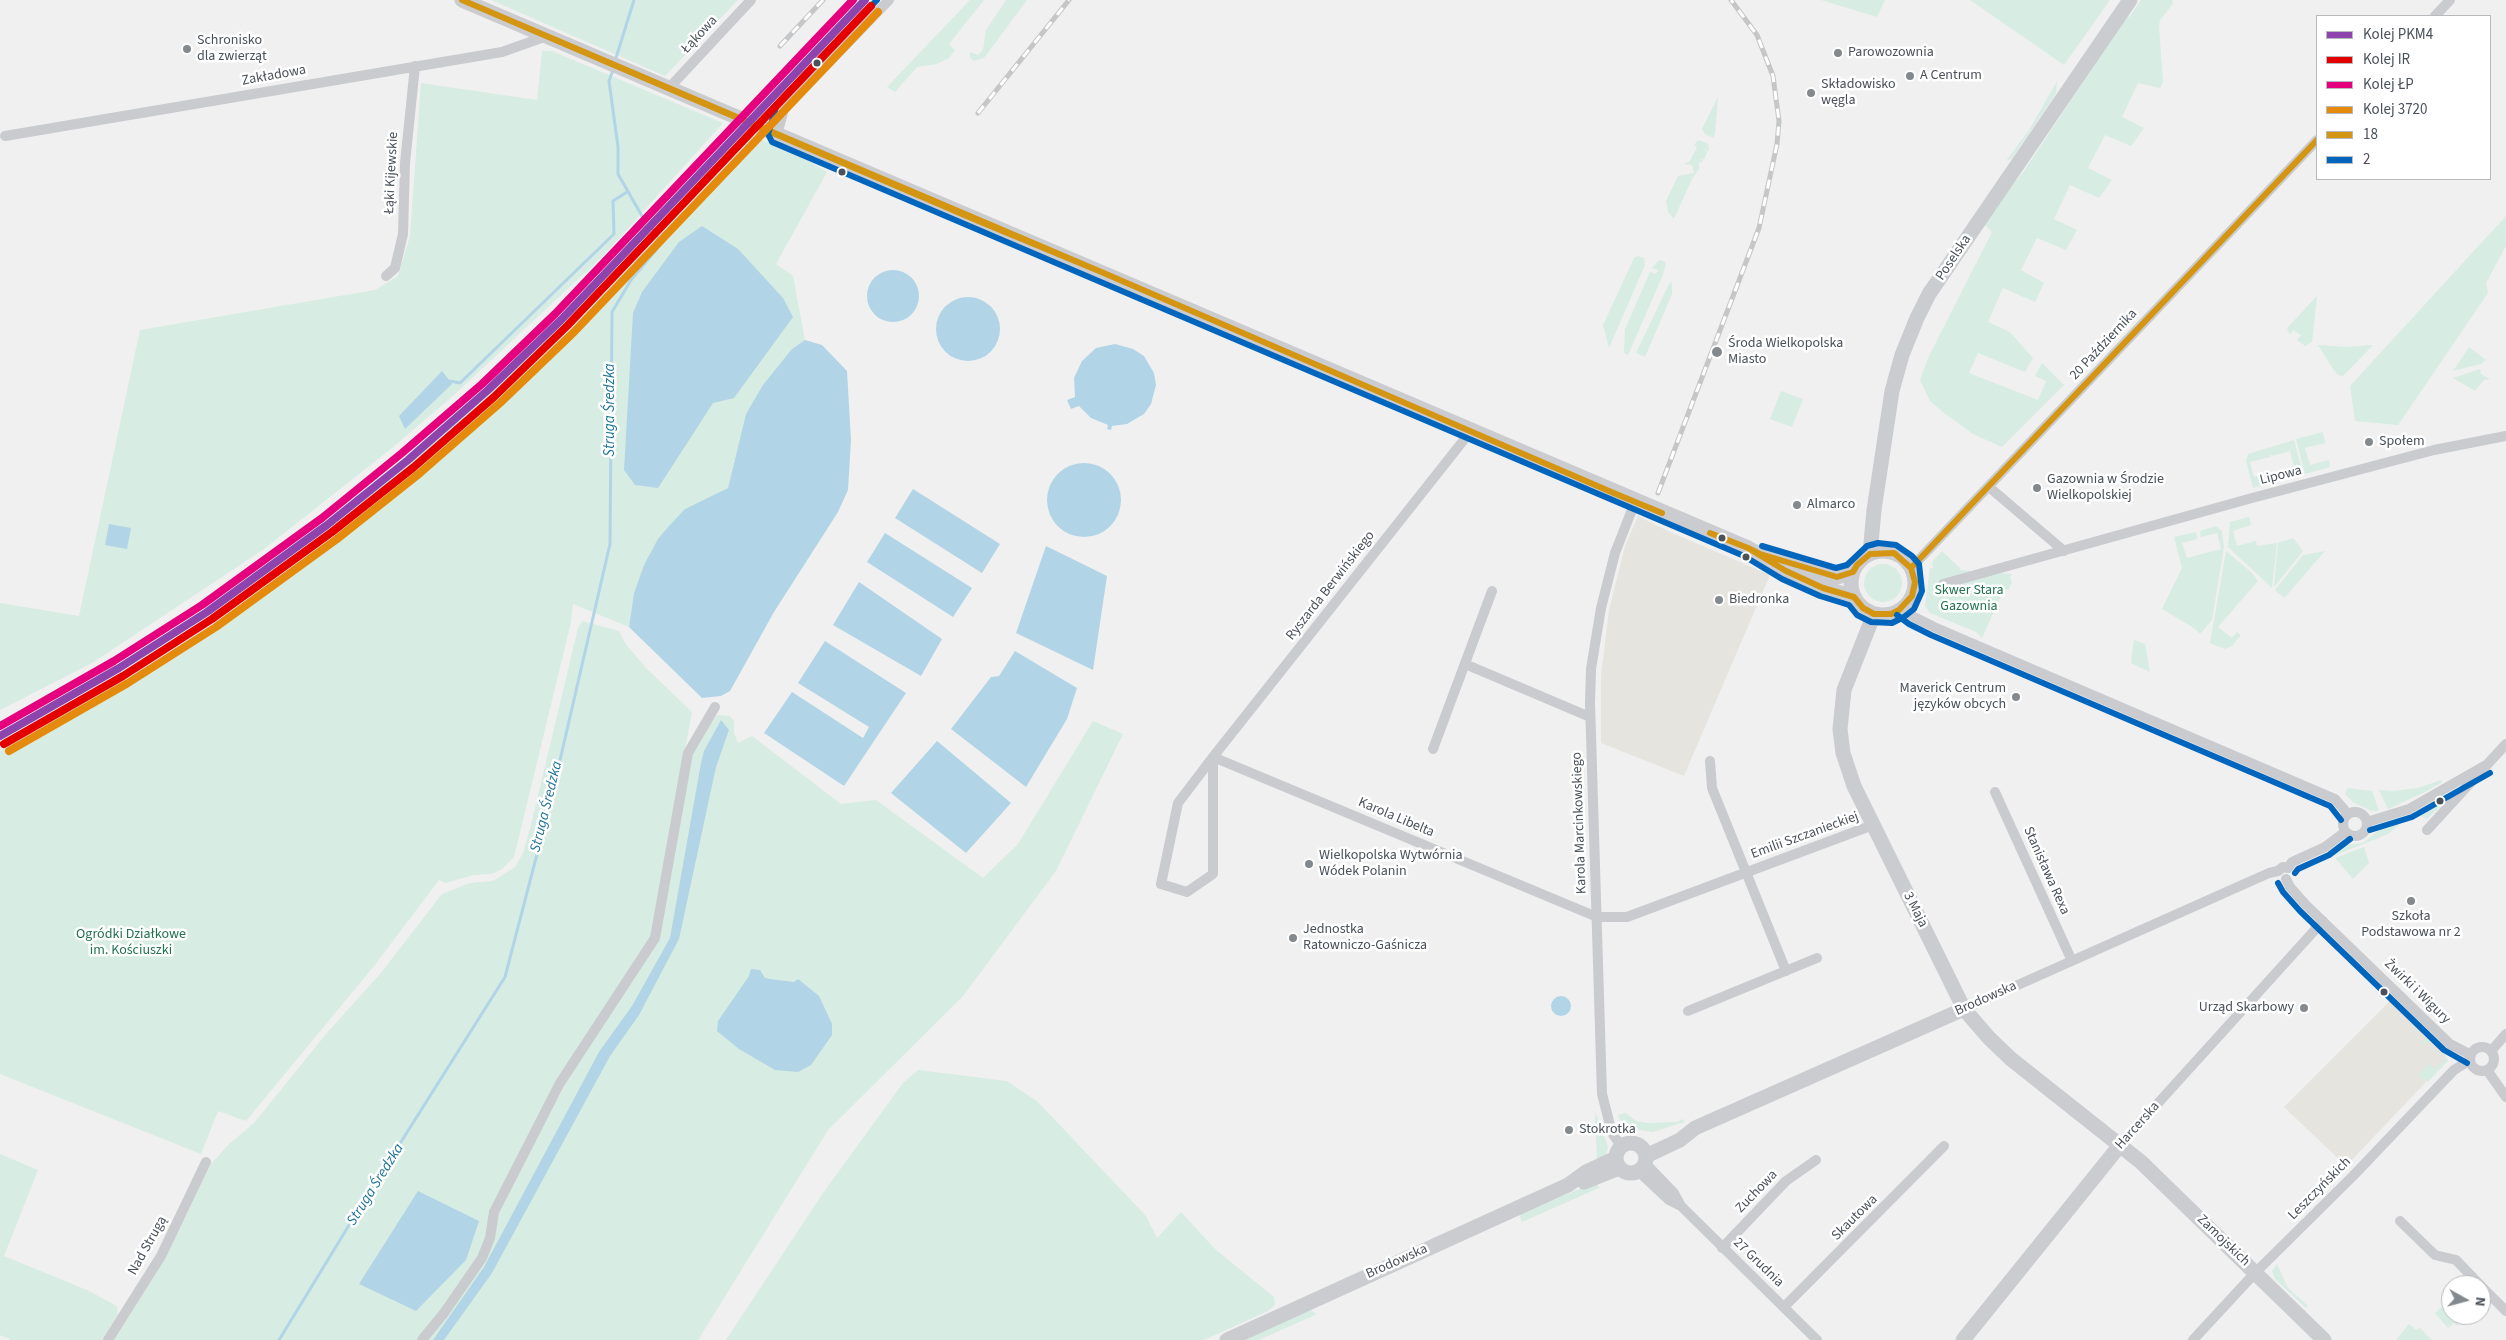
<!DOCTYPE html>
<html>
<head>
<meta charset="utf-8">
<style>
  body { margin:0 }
  #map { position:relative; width:2506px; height:1340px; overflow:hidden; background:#f0f0f0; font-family:"Source Sans 3",sans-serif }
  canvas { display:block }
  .legend { position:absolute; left:2316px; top:15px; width:175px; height:165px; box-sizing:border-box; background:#fff; border:1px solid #b7b9bd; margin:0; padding:6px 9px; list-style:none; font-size:15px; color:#4a515a }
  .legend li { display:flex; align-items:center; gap:10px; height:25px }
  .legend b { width:25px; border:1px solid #b7b9bd }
  .north { position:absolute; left:2441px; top:1275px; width:50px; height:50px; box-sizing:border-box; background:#fff; border:1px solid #b7b9bd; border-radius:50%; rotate:97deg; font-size:14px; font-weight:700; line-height:20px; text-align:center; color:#4a515a }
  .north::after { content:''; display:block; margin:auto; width:18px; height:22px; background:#84898e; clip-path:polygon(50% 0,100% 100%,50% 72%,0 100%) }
</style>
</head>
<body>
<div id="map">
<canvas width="2506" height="1340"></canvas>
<ul class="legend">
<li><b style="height:6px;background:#8e44ad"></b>Kolej PKM4</li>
<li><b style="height:6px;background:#e50000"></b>Kolej IR</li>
<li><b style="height:6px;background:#e5007d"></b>Kolej ŁP</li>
<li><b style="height:6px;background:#e48b0e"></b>Kolej 3720</li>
<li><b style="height:6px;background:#d49512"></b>18</li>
<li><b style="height:6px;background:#0065bd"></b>2</li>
</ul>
<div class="north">N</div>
</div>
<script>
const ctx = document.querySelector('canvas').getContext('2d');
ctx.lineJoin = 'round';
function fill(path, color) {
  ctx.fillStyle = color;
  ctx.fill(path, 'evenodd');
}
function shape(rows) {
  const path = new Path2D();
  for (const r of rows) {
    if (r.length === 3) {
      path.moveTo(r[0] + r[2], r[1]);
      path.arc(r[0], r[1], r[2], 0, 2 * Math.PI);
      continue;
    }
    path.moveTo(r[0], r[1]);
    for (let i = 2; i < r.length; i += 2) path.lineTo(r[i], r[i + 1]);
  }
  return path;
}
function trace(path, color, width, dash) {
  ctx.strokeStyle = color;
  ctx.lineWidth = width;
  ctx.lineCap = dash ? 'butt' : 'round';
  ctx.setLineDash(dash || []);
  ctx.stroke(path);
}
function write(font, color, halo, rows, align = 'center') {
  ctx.font = font + ' "Source Sans 3",sans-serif';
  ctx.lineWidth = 5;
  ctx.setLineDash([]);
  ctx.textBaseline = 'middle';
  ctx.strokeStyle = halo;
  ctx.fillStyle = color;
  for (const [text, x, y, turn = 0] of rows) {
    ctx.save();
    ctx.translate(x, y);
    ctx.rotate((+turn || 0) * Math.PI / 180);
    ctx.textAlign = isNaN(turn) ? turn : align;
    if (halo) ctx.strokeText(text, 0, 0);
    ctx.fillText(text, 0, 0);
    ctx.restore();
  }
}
fill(shape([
  [1638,516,1668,531,1770,575,1684,776,1601,743,1601,676,1609,610,1625,546],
  [2391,1000,2442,1051,2446,1061,2346,1166,2284,1107]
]), '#e5e4de');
fill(shape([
  [491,0,738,0,665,76],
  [970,0,984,0,949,44,955,50,949,58,937,64,917,67,895,92,887,87],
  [1006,0,1027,0,984,58,974,61,970,57,970,52,978,55,983,50,986,30],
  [1821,0,1885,0,1877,17],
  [1970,0,2110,0,2064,65],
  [2141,0,2172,0,2173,4,2160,20,2159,26,2163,82,2160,88,2138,83,2122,117,2144,128,2131,146,2105,135,2088,168,2112,180,2099,198,2070,185,2054,219,2077,230,2066,250,2037,238,2021,270,2044,283,2035,302,2003,288,1988,322,2010,332,2033,358,2025,372,1978,353,1969,373,2038,400,2046,381,2035,376,2042,363,2064,385,2002,447,1973,434,1944,413,1930,401,1920,380,1928,358,1992,232,1984,224,2007,190,2022,174,2096,63,2122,22,2131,15],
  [542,51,552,51,723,123,604,255,454,395,392,448,264,549,92,663,0,710,0,603,79,616,140,330,375,290,398,276,410,236,421,83,537,100],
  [2057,81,2056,94,2012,158,2006,161,2029,130],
  [1718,97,1715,134,1713,138,1705,134,1702,129],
  [744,133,795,153,827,172,776,264,793,276,805,340,792,349,746,414,728,488,685,509,644,565,634,593,629,627,573,604,571,622,514,857,502,869,492,874,473,875,446,883,439,880,374,966,246,1121,218,1111,201,1154,0,1074,0,751,152,663,243,605,359,519,353,507,485,399,646,238],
  [1698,140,1707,143,1709,146,1705,145,1709,147,1708,151,1703,149,1707,152,1704,160,1699,158,1703,161,1699,163,1699,169,1692,179,1674,219,1668,212,1666,201,1678,176,1694,173,1692,165,1684,164,1690,161,1697,147,1694,145],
  [2506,216,2506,246,2486,283,2488,293,2398,425,2355,421,2350,386],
  [1638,256,1644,258,1645,265,1609,348,1603,325,1634,258],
  [1659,260,1664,261,1666,264,1662,277,1628,355,1624,353,1625,329,1650,272,1656,274,1658,270,1652,268],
  [1672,282,1672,294,1645,357,1636,353,1669,284],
  [2317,296,2312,342,2305,346,2297,340,2301,335,2293,330,2290,335,2287,328],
  [2318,345,2346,347,2373,345,2343,376,2338,375,2333,369],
  [2469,347,2486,360,2481,364,2453,371],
  [2480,369,2481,374,2490,379,2484,380,2475,391,2453,378],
  [1781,391,1803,399,1792,427,1770,419],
  [2323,432,2325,443,2305,448,2310,465,2329,460,2330,467,2305,474,2296,439],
  [2294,440,2303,474,2279,481,2276,472,2294,466,2290,451,2272,456,2271,453,2270,457,2250,462,2254,477,2272,473,2275,482,2253,488,2246,461,2248,454],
  [2249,517,2251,525,2233,531,2237,546,2256,541,2257,546,2277,543,2272,588,2228,547,2230,522],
  [2216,526,2222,531,2224,547,2212,620,2200,634,2194,628,2162,609,2182,568,2174,537,2196,532,2197,539,2182,543,2187,558,2221,549,2217,533,2201,537,2200,531],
  [2293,538,2303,551,2274,587,2278,543],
  [1942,551,1961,569,1960,570,2012,574,2010,578,2012,583,2008,590,2004,589,1982,638,1976,632,1930,613,1925,606,1930,568,1933,568,1932,562],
  [2226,551,2251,572,2258,581,2218,627,2232,638,2237,632,2241,635,2232,646,2225,649,2210,643],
  [2325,551,2286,596,2284,598,2275,590,2303,555],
  [1883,583,19],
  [582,621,619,631,625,643,646,668,692,712,651,936,554,1084,478,1256,427,1330,416,1340,114,1340,165,1259,211,1164,229,1144,254,1123,326,1034,380,974,442,894,470,883,493,881,515,867,523,853,531,825,578,628],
  [2134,640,2145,644,2150,672,2131,663],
  [717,715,730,716,734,721,734,733,738,743,752,736,841,804,876,800,983,878,1018,844,1093,721,1123,734,1056,871,963,996,828,1130,698,1340,425,1340,471,1280,497,1213,571,1074,659,939,692,755,704,731],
  [2441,780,2442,782,2425,792,2388,809,2379,790,2392,791,2418,788],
  [2348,788,2372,791,2379,811,2371,811,2353,802,2345,794],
  [2449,795,2450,797,2427,819,2421,816,2424,807],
  [2405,817,2406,819,2388,834,2333,856,2331,852,2345,845,2363,843,2380,829],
  [2364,847,2369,863,2353,879,2335,858],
  [2429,1038,2444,1052,2448,1061,2428,1082,2418,1075,2429,1063,2435,1069,2445,1059,2442,1051,2430,1040,2424,1045,2421,1042],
  [918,1070,1007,1081,1038,1102,1146,1216,1157,1238,1181,1212,1215,1249,1274,1297,1275,1305,1268,1311,1204,1340,726,1340,823,1193,903,1083],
  [1595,1111,1608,1147,1606,1155,1597,1162],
  [1626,1113,1636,1121,1647,1123,1676,1122,1683,1119,1684,1122,1653,1132,1624,1128,1618,1115],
  [0,1154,38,1170,4,1256,87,1290,117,1306,118,1314,102,1340,11,1340,0,1335],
  [1596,1182,1599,1188,1522,1222,1519,1214],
  [2277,1264,2288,1288,2308,1306,2306,1308,2275,1279,2272,1271],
  [2451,1298,2451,1315,2469,1315,2457,1326,2454,1323,2448,1328,2435,1313],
  [1310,1310,1317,1314,1259,1340,1241,1340],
  [2409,1324,2416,1330,2420,1328,2432,1340,2396,1340]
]), '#d7ece2');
fill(shape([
  [702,226,738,249,783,298,793,317,734,398,713,403,658,488,635,485,624,470,633,313,642,292,679,242],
  [893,296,26],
  [968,329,32],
  [805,340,822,345,847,371,851,440,848,490,838,512,774,612,730,691,721,696,702,698,629,627,634,593,644,565,658,539,669,526,685,509,728,488,746,414,763,385,792,349],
  [1115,344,1133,349,1144,356,1154,373,1156,385,1151,404,1144,414,1127,424,1112,426,1111,430,1107,429,1108,425,1091,418,1079,406,1071,409,1067,400,1075,397,1074,378,1082,361,1096,348],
  [442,371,452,384,405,429,399,416],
  [1084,500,37],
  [913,489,1000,544,982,573,895,518],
  [109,524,131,528,127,549,105,545],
  [885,533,972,588,953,617,867,562],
  [1046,546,1107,576,1093,670,1016,633],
  [859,582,942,639,921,676,833,625],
  [825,641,906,693,844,786,764,733,792,692,863,738,869,727,798,683],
  [1015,651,1077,688,1067,719,1026,787,951,729,991,677,999,676],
  [721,720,729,730,716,767,679,939,639,1015,610,1056,492,1273,444,1340,433,1340,484,1267,599,1052,632,1006,670,938,701,763,704,751],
  [937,741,1011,803,966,853,891,793],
  [751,969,760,970,765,978,770,979,794,982,798,979,819,996,832,1024,832,1035,811,1065,798,1072,775,1070,739,1049,717,1031,718,1021,749,976],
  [1561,1006,10],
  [418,1191,479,1221,466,1260,416,1311,359,1284]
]), '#b1d5e6');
trace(shape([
  [615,61,634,0],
  [613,70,609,81,618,147,618,174,642,216],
  [450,381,460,383,614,234,613,201,627,192],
  [279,1340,365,1199,505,977,548,812,610,544,612,312,631,280,657,249,658,237,653,229]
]), '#b1d5e6', 3);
trace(shape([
  [2435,16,2450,0],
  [669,88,751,0],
  [777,135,784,109,889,0],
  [5,136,502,52,547,36],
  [386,276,395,268,403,234,405,163,415,66],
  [1989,487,2064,551],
  [1911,568,2317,140],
  [1943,584,2252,498,2434,450,2506,436],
  [1903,608,1914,617,1934,627,2335,799,2348,814],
  [1465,664,1590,717],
  [1433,749,1492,591],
  [1213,757,1213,874,1187,892,1161,884,1178,803,1213,757,1463,441,1470,431],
  [1213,757,1597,917,1627,917,1873,825],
  [1710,761,1712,788,1786,971],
  [1995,792,2072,961],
  [2355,824,12],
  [2367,822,2409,809,2486,765],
  [2427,830,2506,744],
  [2288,868,2292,862,2325,847,2345,832],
  [2286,879,2290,887,2306,905,2450,1044,2471,1055],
  [1964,1009,2269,873,2278,871,2283,867,2288,868],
  [1688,1011,1817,958],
  [2482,1059,12],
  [2491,1051,2506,1034],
  [2487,1070,2506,1097],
  [2121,1144,2323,921],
  [1621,1146,1612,1133,1602,1094,1590,703,1591,669,1601,608,1615,553,1635,502],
  [1645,1163,1674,1193,1681,1206],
  [1638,1171,1669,1200,1681,1206,1817,1340],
  [2400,1221,2435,1255,2456,1260,2480,1285],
  [1722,1248,1786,1181,1816,1160],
  [2481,1286,2506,1311],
  [1784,1307,1944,1146],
  [108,1340,161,1256,206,1162],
  [422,1340,444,1313,482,1258,490,1238,494,1212,560,1083,655,938,688,753,715,707],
  [2193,1340,2255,1273,2353,1176,2454,1070,2470,1060]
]), '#cacbce', 10);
trace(shape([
  [462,0,1748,548,1786,571,1823,588,1854,597],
  [1883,583,32],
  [1870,554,1874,510,1892,391,1902,355,1917,318,1929,294,2130,0],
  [1771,557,1791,562,1828,576,1837,577,1853,572],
  [1874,614,1844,690,1840,729,1843,753,1854,786,1964,1009,1989,1038,2011,1059,2141,1162,2324,1340],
  [1631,1158,15],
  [1646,1156,1680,1140,1695,1128,1964,1009],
  [1584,1182,1619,1168],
  [1227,1340,1568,1185,1586,1172,1616,1158],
  [1963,1340,2121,1144]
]), '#cbcccf', 15);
const rail = shape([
  [780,46,823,0],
  [978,113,1069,0],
  [1658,493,1759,228,1777,144,1779,121,1773,76,1757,35,1731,0]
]);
trace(rail, '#c5c6c8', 5);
trace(rail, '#fff', 3, [9]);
trace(shape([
  [462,0,1099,271,976,220,462,0],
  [1099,271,1616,494],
  [1099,271,1616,494],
  [1616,494,1662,513],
  [1616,494,1662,513],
  [1710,533,1748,548],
  [1710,533,1748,548],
  [1748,548,1760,554,1837,577,1853,572,1857,565,1870,554,1894,553,1911,568,1915,582,1912,596,1899,610,1891,614,1874,614,1863,608,1854,597,1823,588,1786,571,1748,548],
  [1911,568,2317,140]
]), '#d49512', 6);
trace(shape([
  [877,0,777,104,768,134,772,142,1744,556,1782,579,1820,596,1849,605,1857,615,1871,622,1892,623,1904,617,1914,609,1922,591,1919,564,1912,556,1896,545,1878,543,1867,546,1847,565,1836,568,1762,546],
  [1897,615,1909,624,1931,635,2330,806,2341,820],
  [2370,830,2412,817,2490,773],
  [2295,873,2298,869,2329,855,2350,839],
  [2278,883,2283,892,2300,911,2444,1050,2467,1063]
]), '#0065bd', 6);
trace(shape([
  [0,736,119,668,207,612,327,525,408,460,488,390,561,320,865,0]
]), '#8e44ad', 8);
trace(shape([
  [4,744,123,676,212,619,332,532,414,467,494,397,567,326,871,6]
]), '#e50000', 8);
trace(shape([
  [0,726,114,661,202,605,322,518,402,453,482,384,555,314,853,0]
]), '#e5007d', 8);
trace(shape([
  [9,751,128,683,216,627,337,539,420,473,500,403,574,332,878,12]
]), '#e48b0e', 8);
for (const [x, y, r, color] of [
  [187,49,5,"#84898e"],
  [1838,53,5,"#84898e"],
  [817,63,4.5,"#4a515a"],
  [1910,76,5,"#84898e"],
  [1811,93,5,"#84898e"],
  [842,172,4.5,"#4a515a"],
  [1717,352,6,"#84898e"],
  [2369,442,5,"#84898e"],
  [2037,488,5,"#84898e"],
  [1797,505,5,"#84898e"],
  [1722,538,4.5,"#4a515a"],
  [1746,557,4.5,"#4a515a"],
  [1719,600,5,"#84898e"],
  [2016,697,5,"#84898e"],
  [2440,801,4.5,"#4a515a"],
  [1309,864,5,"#84898e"],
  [2411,901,5,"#84898e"],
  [1293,938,5,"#84898e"],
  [2384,992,4.5,"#4a515a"],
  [2304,1008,5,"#84898e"],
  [1569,1130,5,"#84898e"]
]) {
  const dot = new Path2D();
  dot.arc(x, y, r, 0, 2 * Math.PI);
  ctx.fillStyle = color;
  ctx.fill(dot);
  trace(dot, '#fff', 2);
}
write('14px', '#4a515a', '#fff', [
  ["Łąkowa",700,35,-47],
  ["Zakładowa",274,76,-10],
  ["Łąki Kijewskie",392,173,-87],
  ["Poselska",1954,258,-56],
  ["20 Października",2104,345,-47],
  ["Lipowa",2281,476,-14],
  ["Ryszarda Berwińskiego",1331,586,-52],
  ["Karola Libelta",1396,818,23],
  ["Karola Marcinkowskiego",1580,823,-92],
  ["Emilii Szczanieckiej",1805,836,-20],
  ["Stanisława Rexa",2046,871,66],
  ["3 Maja",1915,910,63],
  ["Żwirki i Wigury",2417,992,44],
  ["Brodowska",1986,999,-24],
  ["Harcerska",2138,1126,-48],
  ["Leszczyńskich",2320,1189,-45],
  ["Zuchowa",1757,1192,-46],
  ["Skautowa",1855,1218,-45],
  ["Zamojskich",2223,1241,44],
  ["Nad Strugą",148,1246,-61],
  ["Brodowska",1397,1262,-24],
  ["27 Grudnia",1758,1263,44]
]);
write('14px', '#4a515a', '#fff', [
  ["Schronisko",197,41],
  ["dla zwierząt",197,57],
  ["Parowozownia",1848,53],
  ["A Centrum",1920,76],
  ["Składowisko",1821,85],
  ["węgla",1821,101],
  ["Środa Wielkopolska",1728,344],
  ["Miasto",1728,360],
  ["Społem",2379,442],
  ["Gazownia w Środzie",2047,480],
  ["Wielkopolskiej",2047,496],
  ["Almarco",1807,505],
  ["Biedronka",1729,600],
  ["Maverick Centrum",2006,689,"right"],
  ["języków obcych",2006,705,"right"],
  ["Wielkopolska Wytwórnia",1319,856],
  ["Wódek Polanin",1319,872],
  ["Szkoła",2411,917,"center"],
  ["Podstawowa nr 2",2411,933,"center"],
  ["Jednostka",1303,930],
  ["Ratowniczo-Gaśnicza",1303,946],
  ["Urząd Skarbowy",2294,1008,"right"],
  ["Stokrotka",1579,1130]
], 'left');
write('14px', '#237352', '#fff', [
  ["Skwer Stara",1969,591],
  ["Gazownia",1969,607],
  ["Ogródki Działkowe",131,935],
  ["im. Kościuszki",131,951]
]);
write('italic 15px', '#1e7398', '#fff', [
  ["Struga Średzka",611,410,-90],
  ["Struga Średzka",547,807,-76],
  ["Struga Średzka",376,1185,-58]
]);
</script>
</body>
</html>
